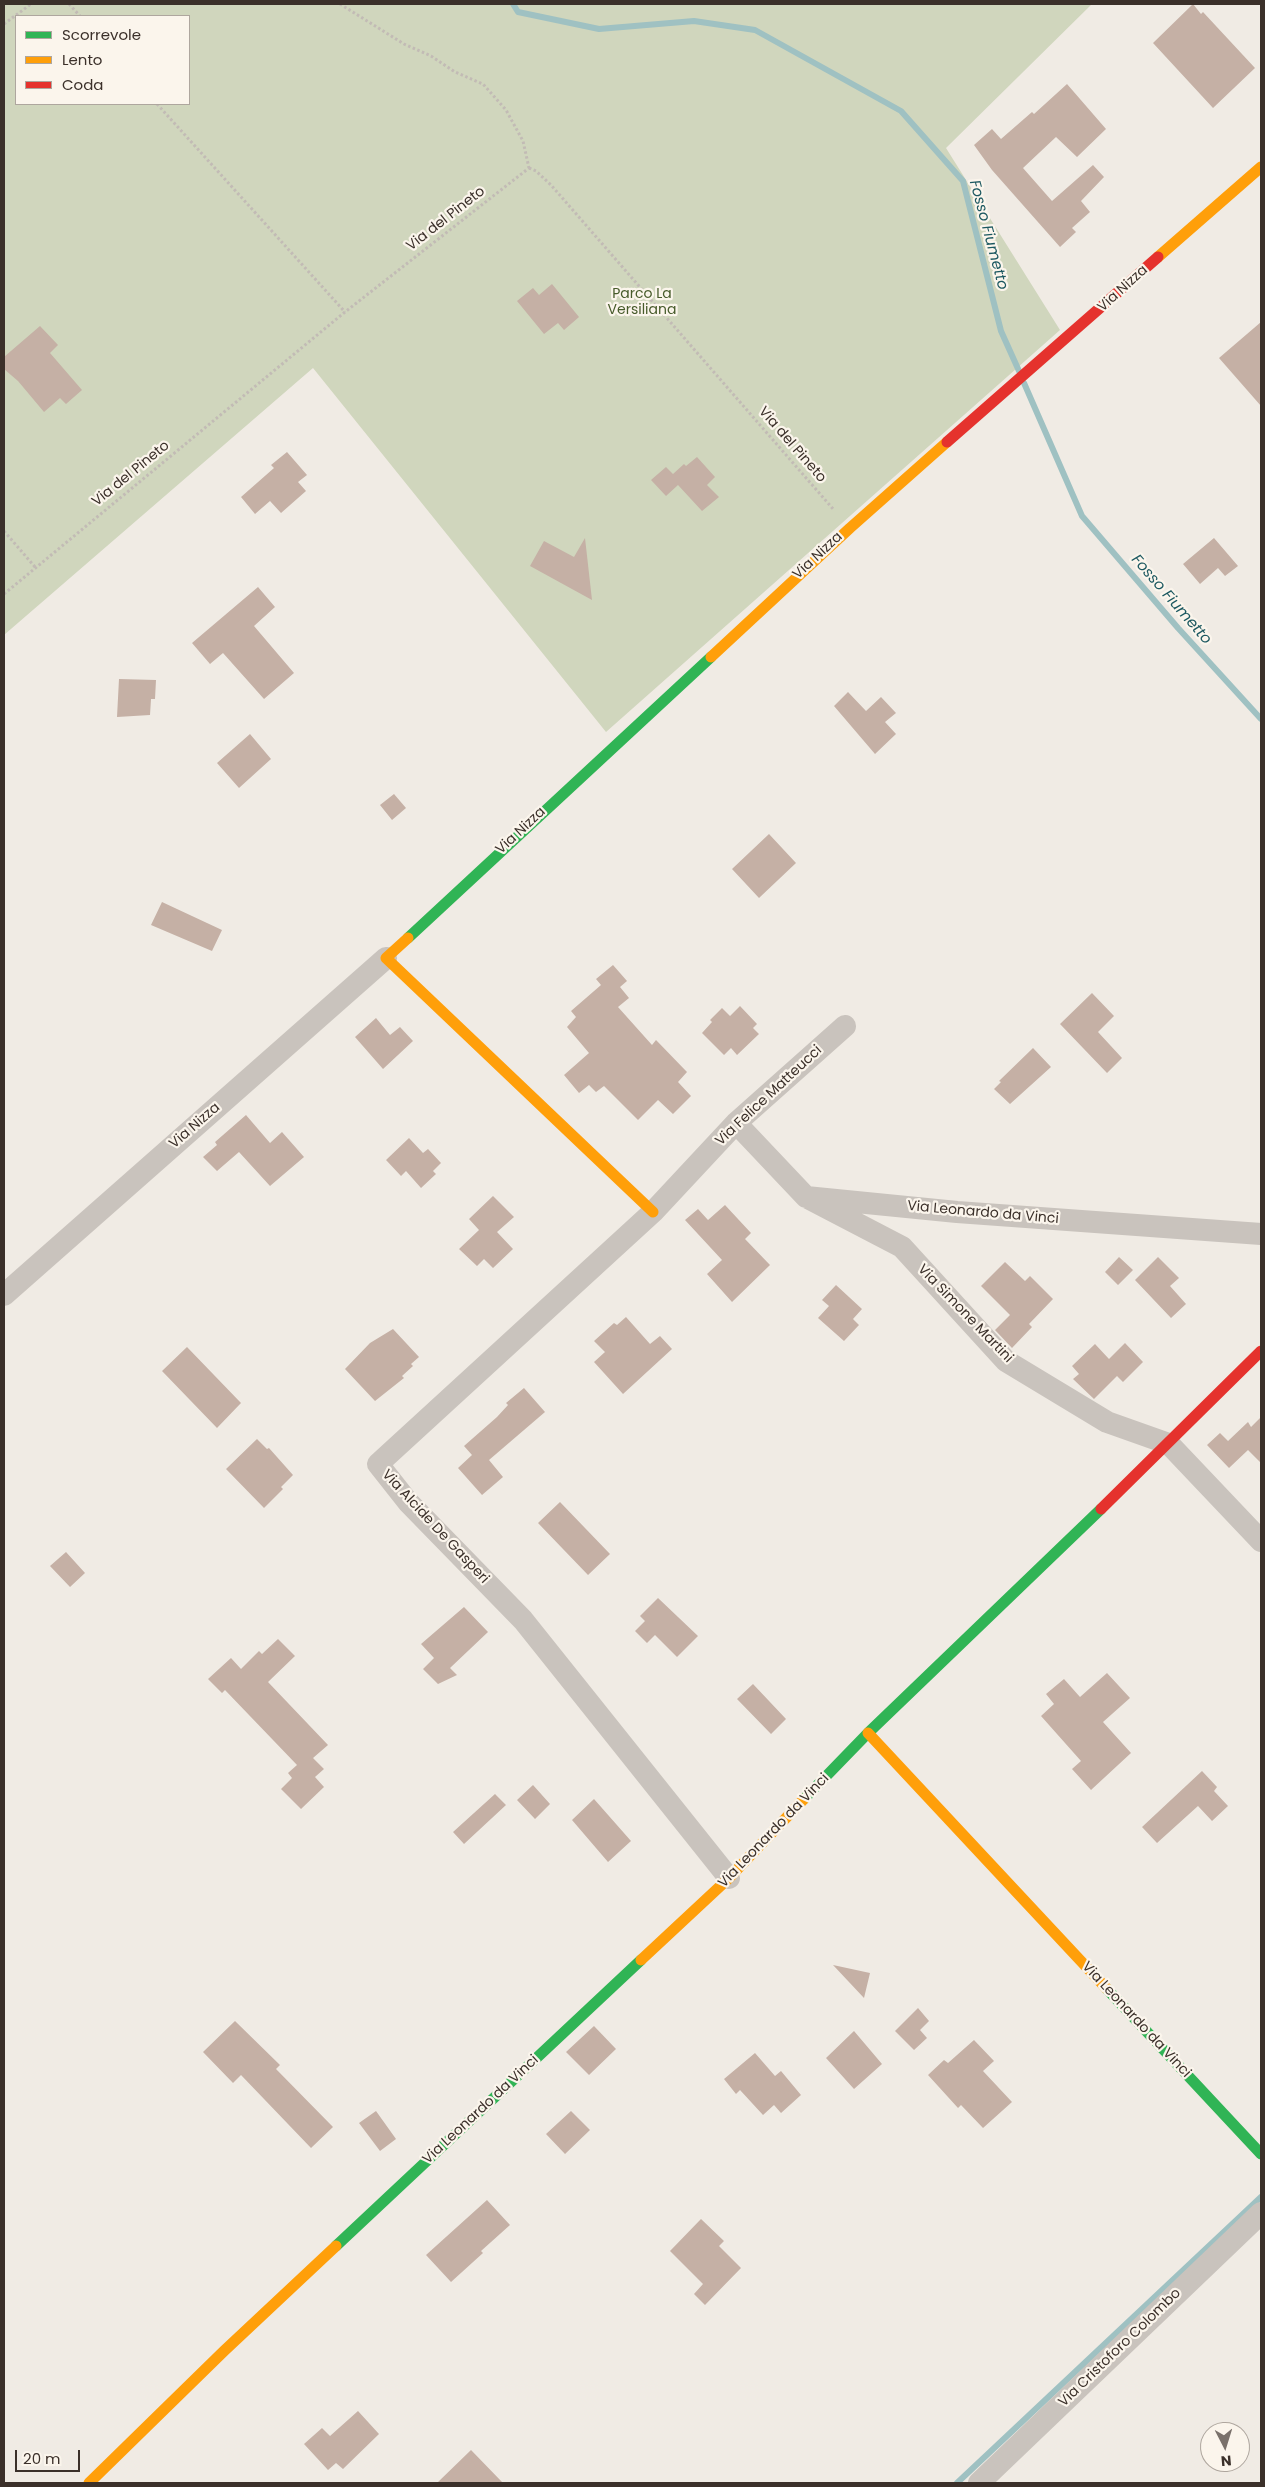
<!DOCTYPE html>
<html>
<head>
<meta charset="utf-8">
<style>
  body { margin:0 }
  #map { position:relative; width:1265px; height:2487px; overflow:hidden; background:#f0ebe4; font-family:Poppins,sans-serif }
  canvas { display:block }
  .frame { position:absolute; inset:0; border:5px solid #3b302a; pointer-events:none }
  .legend { position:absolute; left:15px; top:15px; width:175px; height:90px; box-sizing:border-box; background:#fbf5ec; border:1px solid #aea69e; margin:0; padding:6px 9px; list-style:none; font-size:15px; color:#3b302a }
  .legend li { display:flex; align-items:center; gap:10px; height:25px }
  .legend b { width:25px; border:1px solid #aea69e }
  .north { position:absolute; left:1200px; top:2422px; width:50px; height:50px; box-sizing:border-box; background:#fbf5ec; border:1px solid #aea69e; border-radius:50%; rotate:175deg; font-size:14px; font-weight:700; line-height:20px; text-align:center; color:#3b302a }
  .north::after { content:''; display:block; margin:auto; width:18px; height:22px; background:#7a716b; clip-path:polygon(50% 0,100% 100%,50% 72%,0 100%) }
  .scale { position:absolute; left:15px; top:2450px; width:65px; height:22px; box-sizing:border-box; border:2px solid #3b302a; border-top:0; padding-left:6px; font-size:15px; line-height:18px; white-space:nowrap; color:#3b302a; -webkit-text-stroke:4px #fbf5ec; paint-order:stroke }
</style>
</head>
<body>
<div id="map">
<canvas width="1265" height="2487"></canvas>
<div class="frame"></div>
<ul class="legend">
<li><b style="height:6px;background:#30b455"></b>Scorrevole</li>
<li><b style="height:6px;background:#ff9f0a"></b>Lento</li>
<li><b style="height:6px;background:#e5322d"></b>Coda</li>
</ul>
<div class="north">N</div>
<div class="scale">20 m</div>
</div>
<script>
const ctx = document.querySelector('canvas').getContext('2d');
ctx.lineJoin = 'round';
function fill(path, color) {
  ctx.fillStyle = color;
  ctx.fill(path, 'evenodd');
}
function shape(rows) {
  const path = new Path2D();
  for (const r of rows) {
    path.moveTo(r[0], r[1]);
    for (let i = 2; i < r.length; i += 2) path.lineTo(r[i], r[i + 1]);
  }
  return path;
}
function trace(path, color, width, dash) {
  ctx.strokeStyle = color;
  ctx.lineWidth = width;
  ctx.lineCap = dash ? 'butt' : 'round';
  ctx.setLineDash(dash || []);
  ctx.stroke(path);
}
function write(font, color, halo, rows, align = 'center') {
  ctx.font = font + ' Poppins,sans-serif';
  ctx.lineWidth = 4.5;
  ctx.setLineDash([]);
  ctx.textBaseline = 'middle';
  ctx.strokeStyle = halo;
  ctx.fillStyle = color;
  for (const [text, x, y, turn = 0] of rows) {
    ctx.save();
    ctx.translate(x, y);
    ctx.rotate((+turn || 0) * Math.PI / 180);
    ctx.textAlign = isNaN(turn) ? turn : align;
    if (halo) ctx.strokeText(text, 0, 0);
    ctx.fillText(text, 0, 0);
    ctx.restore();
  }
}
fill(shape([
  [4,4,1092,4,946,148,1060,330,606,732,313,368,4,635],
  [16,16,189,16,189,104,16,104]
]), '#d0d6bd');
trace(shape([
  [513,4,518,12,599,29,694,21,755,30,901,111,963,181,1001,331,1019,371],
  [1024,383,1082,516,1178,628,1261,719],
  [957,2483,1261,2197]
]), '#9fc1c2', 6);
fill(shape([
  [1193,4,1201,14,1203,12,1255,68,1213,108,1153,43],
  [1067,84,1106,129,1077,157,1056,137,1023,168,1052,201,1093,165,1104,177,1081,201,1090,212,1072,228,1076,232,1060,247,992,170,974,145,992,129,1001,139,1032,112,1034,114],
  [552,284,579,317,564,330,558,323,544,334,517,301,533,288,539,295],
  [1261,322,1261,406,1219,358],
  [40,326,58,345,50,353,82,390,66,404,60,398,44,412,18,381,4,369,4,357],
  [287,452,307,475,298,482,306,491,281,513,270,501,255,514,241,497,274,468,271,465],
  [697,457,715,477,707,485,719,497,702,511,678,485,666,496,651,480,666,467,673,474,684,464,686,466],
  [585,538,592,600,530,566,544,541,574,557],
  [1214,538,1238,566,1225,576,1218,568,1200,584,1183,564],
  [258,587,275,607,254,626,294,673,264,699,223,653,210,664,192,643],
  [119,679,156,680,155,699,151,699,150,715,117,717],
  [848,692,866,711,881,697,896,713,885,722,896,734,875,754,834,706],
  [250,734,271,759,239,788,217,763],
  [394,794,406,808,392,820,380,805],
  [769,834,796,863,759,898,732,869],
  [162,902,222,930,212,951,151,925],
  [613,965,627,981,620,987,629,998,618,1007,652,1045,656,1040,687,1072,678,1082,691,1096,673,1114,658,1100,638,1120,604,1086,596,1092,589,1085,579,1093,564,1075,589,1053,567,1027,576,1017,571,1011,601,985,596,979],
  [1092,993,1114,1016,1098,1032,1122,1058,1107,1073,1060,1024],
  [740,1006,757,1024,753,1028,759,1034,737,1055,731,1048,724,1055,702,1033,712,1022,710,1020,722,1008,730,1016],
  [376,1018,390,1035,400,1027,413,1041,383,1069,355,1037],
  [1033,1048,1051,1067,1010,1104,994,1089,1001,1082,999,1081],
  [246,1115,270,1143,282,1132,304,1157,270,1186,239,1152,217,1171,203,1157,217,1145,215,1142],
  [409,1138,423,1153,428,1149,441,1163,433,1171,436,1174,421,1188,406,1171,401,1176,386,1160],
  [493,1196,514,1217,497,1232,513,1249,493,1268,484,1259,477,1266,459,1249,479,1230,469,1219],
  [725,1205,751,1233,745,1239,770,1265,732,1302,707,1274,722,1260,685,1220,698,1209,708,1220],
  [1119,1257,1133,1270,1118,1285,1105,1272],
  [1158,1257,1179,1278,1170,1286,1186,1304,1171,1318,1135,1280],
  [1005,1262,1025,1281,1030,1276,1053,1299,1029,1324,1032,1327,1012,1348,995,1330,1010,1315,981,1286],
  [836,1285,862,1309,853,1319,859,1325,844,1341,818,1318,829,1306,822,1300],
  [626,1317,650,1344,660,1336,672,1349,623,1394,594,1362,605,1352,594,1341,614,1323,617,1325],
  [393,1329,419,1357,411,1364,413,1366,402,1376,404,1378,375,1401,345,1369,370,1343],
  [1125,1343,1143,1362,1123,1382,1117,1376,1094,1399,1073,1379,1079,1374,1072,1366,1095,1344,1109,1359],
  [187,1347,241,1403,217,1428,162,1371],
  [524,1388,545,1412,489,1460,503,1477,482,1495,458,1468,472,1455,464,1446,497,1417,508,1405,506,1403],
  [1261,1417,1261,1463,1248,1450,1229,1468,1207,1445,1220,1433,1228,1441,1248,1422,1251,1427],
  [257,1439,267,1449,269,1448,293,1475,281,1487,283,1489,264,1508,226,1469],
  [560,1502,610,1554,588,1575,538,1523],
  [66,1552,85,1573,70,1587,50,1566],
  [658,1598,698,1636,677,1657,655,1635,647,1643,635,1631,645,1621,640,1616],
  [464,1607,488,1632,450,1668,457,1675,438,1684,423,1669,434,1658,421,1644],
  [278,1639,295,1656,268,1682,328,1745,313,1758,324,1769,315,1777,324,1787,301,1809,281,1789,292,1778,288,1773,297,1765,225,1690,222,1693,208,1679,231,1658,241,1669,259,1651,262,1654],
  [1107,1673,1130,1698,1103,1722,1131,1753,1091,1790,1072,1769,1081,1761,1041,1716,1054,1704,1046,1694,1064,1679,1080,1697],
  [753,1684,786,1719,771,1734,737,1699],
  [1202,1771,1217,1787,1214,1791,1228,1806,1212,1821,1198,1806,1157,1843,1142,1827],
  [533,1785,550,1804,535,1819,517,1800],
  [495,1794,506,1805,464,1844,453,1832],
  [594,1799,631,1841,608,1862,572,1820],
  [833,1965,870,1973,864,1998],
  [918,2008,929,2021,920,2030,927,2038,914,2050,895,2031],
  [235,2021,280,2065,276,2069,333,2127,311,2148,241,2075,233,2083,203,2052],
  [594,2026,616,2049,589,2075,566,2052],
  [854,2031,882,2064,854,2089,826,2058],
  [974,2040,994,2061,983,2071,1012,2102,983,2128,961,2105,958,2108,928,2075,944,2060,948,2063],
  [755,2053,775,2076,781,2071,801,2095,781,2113,774,2105,763,2115,740,2090,736,2094,724,2079],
  [376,2111,396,2139,380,2151,359,2123],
  [571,2111,590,2130,565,2154,546,2134],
  [487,2200,510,2225,481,2251,483,2253,451,2282,426,2255],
  [701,2219,724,2241,719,2246,741,2268,705,2305,694,2294,703,2284,670,2251],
  [358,2411,379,2434,343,2469,336,2463,328,2470,304,2444,322,2428,330,2436],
  [471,2450,503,2483,437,2483]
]), '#c5b0a5');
trace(shape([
  [69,4,80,16],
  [340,4,404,44,431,56,455,72,483,84,506,110,523,141,529,168],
  [4,24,31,4],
  [157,104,345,312],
  [529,168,536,171,551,185,834,510],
  [4,531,35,567],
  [4,594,345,312,529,168]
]), '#c2bbb5', 3, [2.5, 2.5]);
trace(shape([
  [736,1123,806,1197,957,1212,1261,1234],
  [806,1197,902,1247,1006,1361,1107,1422,1169,1444,1261,1541],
  [4,1295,386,958],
  [729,1878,523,1620,408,1502,378,1464,653,1212,736,1123,845,1026],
  [979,2483,1261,2213]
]), '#c9c3bd', 22);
trace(shape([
  [408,938,711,657],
  [804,1799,868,1733,1101,1509],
  [1107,1989,1261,2154],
  [336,2246,641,1960]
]), '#30b455', 11);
trace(shape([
  [1158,257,1261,167],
  [711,657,850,528,947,442],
  [408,938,386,958,653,1212],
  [868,1733,1107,1989],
  [641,1960,729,1878,804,1799],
  [89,2483,224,2351,336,2246]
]), '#ff9f0a', 11);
trace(shape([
  [947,442,1158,257],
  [1101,1509,1261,1351]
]), '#e5322d', 11);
write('14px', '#3b302a', '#fbf5ec', [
  ["Via del Pineto",446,219,-38],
  ["Via Nizza",1123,289,-42],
  ["Via del Pineto",792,445,49],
  ["Via del Pineto",131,474,-39],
  ["Via Nizza",818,556,-43],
  ["Via Nizza",521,831,-43],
  ["Via Felice Matteucci",769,1096,-43],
  ["Via Nizza",195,1126,-41],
  ["Via Leonardo da Vinci",983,1213,5],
  ["Via Simone Martini",965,1314,46],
  ["Via Alcide De Gasperi",435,1527,47],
  ["Via Leonardo da Vinci",774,1831,-46],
  ["Via Leonardo da Vinci",1136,2020,47],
  ["Via Leonardo da Vinci",481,2110,-43],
  ["Via Cristoforo Colombo",1120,2348,-44]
]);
write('14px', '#475b2b', '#fbf5ec', [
  ["Parco La",642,294],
  ["Versiliana",642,310]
]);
write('italic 15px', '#1c5860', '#fbf5ec', [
  ["Fosso Fiumetto",988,235,75],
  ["Fosso Fiumetto",1171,600,49]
]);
</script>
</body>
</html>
